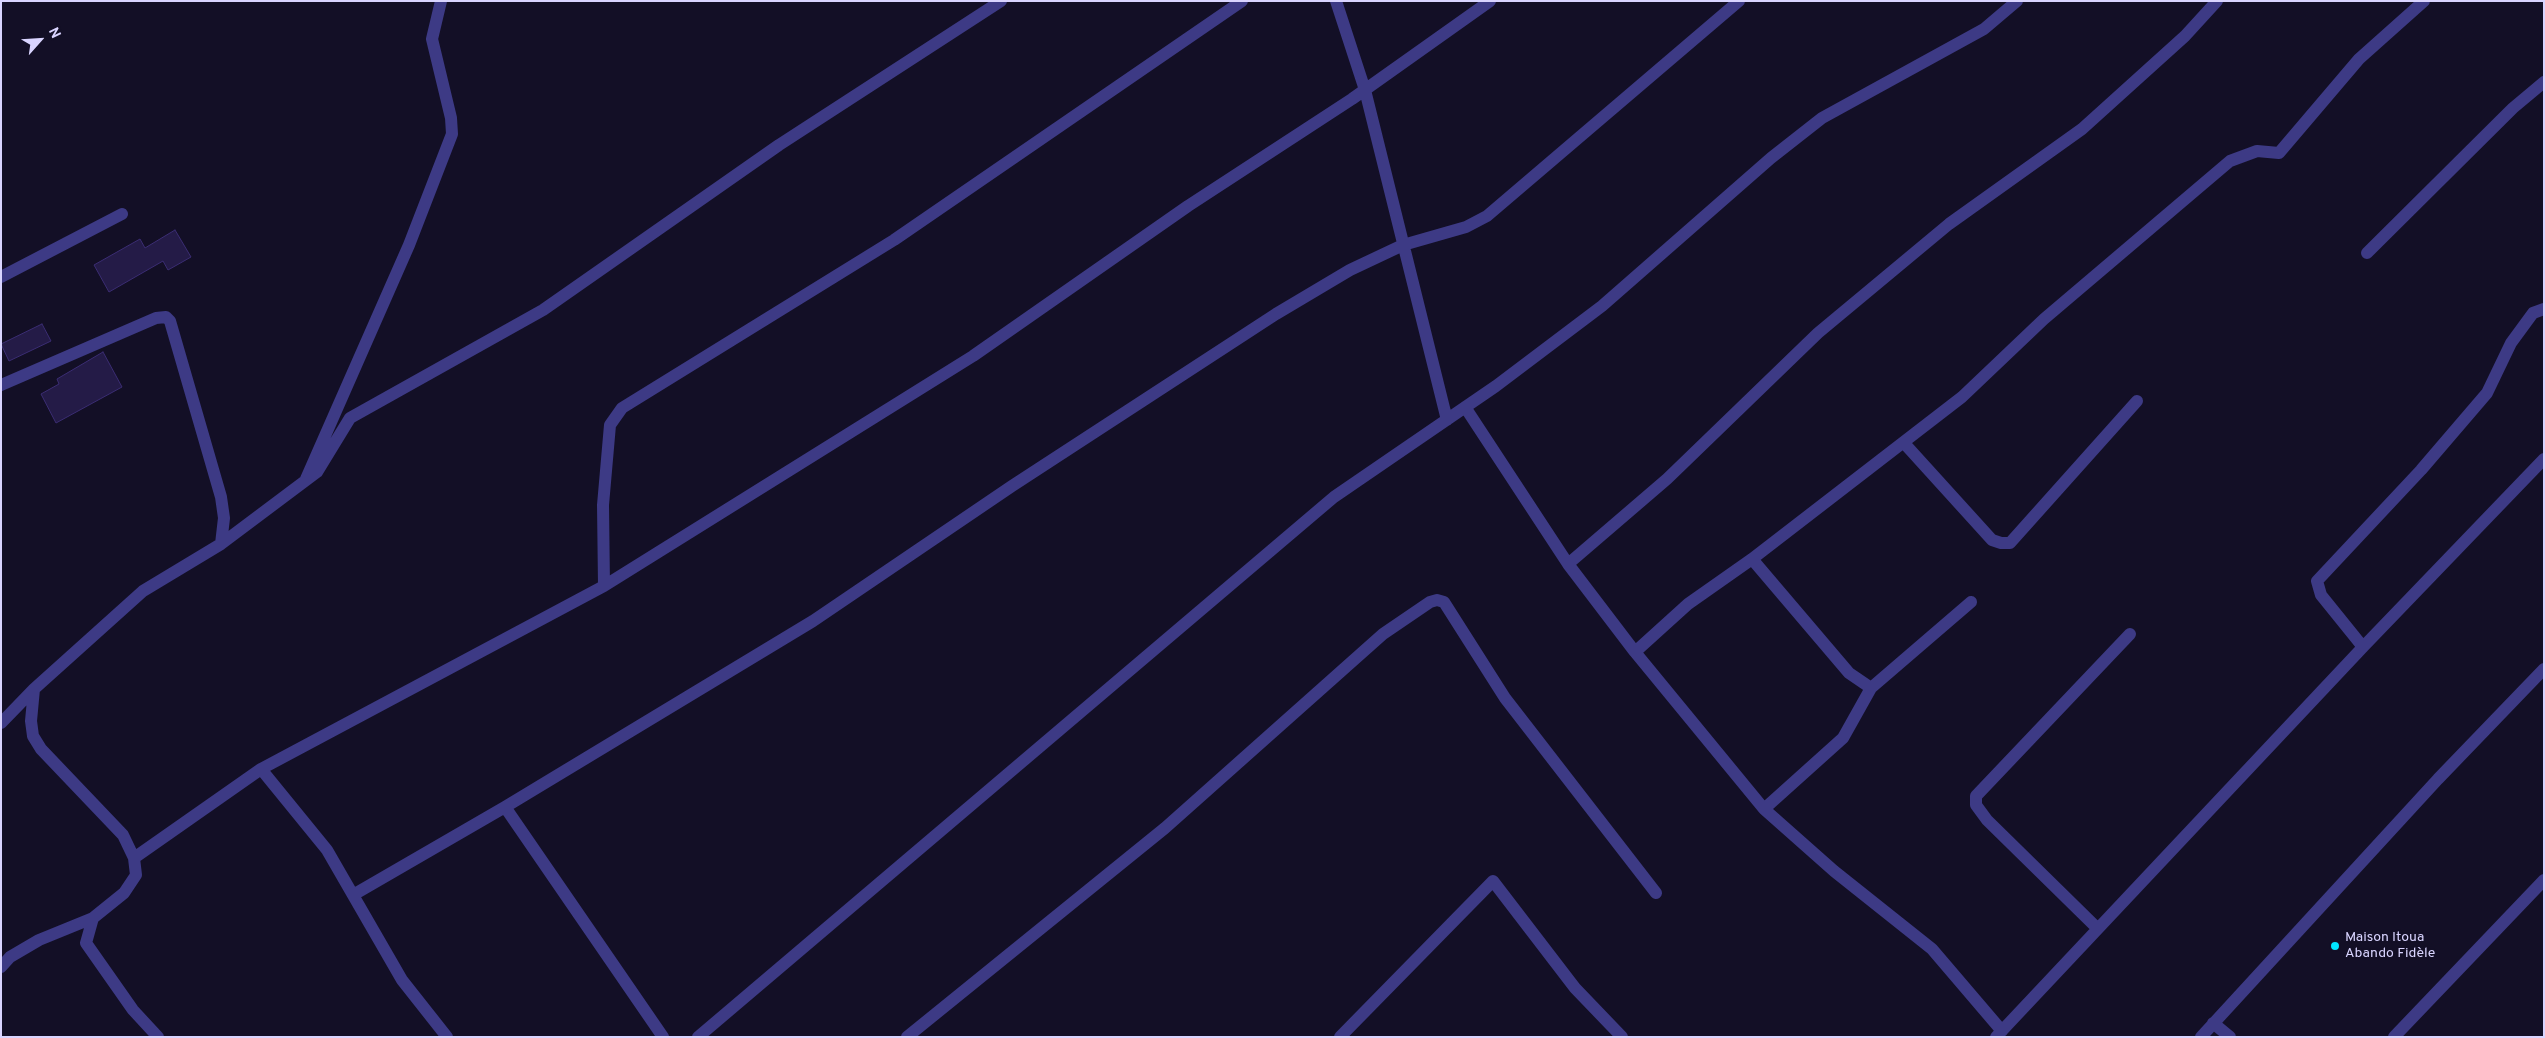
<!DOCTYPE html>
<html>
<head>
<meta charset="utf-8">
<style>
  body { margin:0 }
  #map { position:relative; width:2545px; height:1038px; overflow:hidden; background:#130f26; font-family:Overpass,sans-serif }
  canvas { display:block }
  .frame { position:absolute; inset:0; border:2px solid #d9d4ff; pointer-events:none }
  .north { position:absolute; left:15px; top:15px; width:50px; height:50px; -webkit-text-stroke:4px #130f26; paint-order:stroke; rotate:64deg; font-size:14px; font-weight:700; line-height:20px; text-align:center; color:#d9d4ff }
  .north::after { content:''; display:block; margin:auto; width:18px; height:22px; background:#d9d4ff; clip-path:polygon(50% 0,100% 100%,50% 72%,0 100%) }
</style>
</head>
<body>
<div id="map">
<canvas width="2545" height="1038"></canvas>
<div class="frame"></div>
<div class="north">N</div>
</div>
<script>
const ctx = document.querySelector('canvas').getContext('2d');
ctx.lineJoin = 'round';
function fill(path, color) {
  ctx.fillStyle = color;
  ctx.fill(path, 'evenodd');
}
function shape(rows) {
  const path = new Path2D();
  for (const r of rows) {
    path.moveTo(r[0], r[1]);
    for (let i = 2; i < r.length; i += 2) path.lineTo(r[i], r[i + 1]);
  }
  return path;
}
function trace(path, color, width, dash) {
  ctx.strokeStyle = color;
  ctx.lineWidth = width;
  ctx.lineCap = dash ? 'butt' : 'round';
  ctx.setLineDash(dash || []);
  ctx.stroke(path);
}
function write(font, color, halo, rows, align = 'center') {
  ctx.font = font + ' Overpass,sans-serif';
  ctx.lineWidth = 4;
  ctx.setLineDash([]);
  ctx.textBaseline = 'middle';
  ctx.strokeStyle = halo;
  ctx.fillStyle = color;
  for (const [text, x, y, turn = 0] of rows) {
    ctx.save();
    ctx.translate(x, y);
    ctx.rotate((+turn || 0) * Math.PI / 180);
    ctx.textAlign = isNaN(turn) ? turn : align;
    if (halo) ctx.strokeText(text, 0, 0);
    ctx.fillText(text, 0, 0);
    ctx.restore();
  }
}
const building = shape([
  [175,230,191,257,168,270,163,261,109,292,94,265,140,239,145,248,175,230],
  [42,324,51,341,9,361,1,344,42,324],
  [103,352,122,387,56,423,41,394,59,384,57,379,103,352]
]);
fill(building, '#241b47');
trace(building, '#3b2d73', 1);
trace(shape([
  [1336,1,1365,90,1447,420],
  [2367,253,2513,108,2544,82],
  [1,277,122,214],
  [1,385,156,318,166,317,170,321,221,497,224,518,221,544],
  [1465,407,1568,564,1635,652,1764,809,1834,871,1932,949,2002,1031],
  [1904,443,1992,540,2001,543,2010,543,2137,401],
  [306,479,409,245,452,134,451,118,432,39,441,1],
  [1752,559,1849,673,1871,688],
  [1568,564,1667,479,1818,333,1949,224,2082,129,2185,36,2217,1],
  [604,586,603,505,610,425,622,408,894,240,1242,1],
  [2363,647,2321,595,2317,581,2421,470,2487,393,2511,343,2533,313,2544,309],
  [1635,652,1688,604,1752,559,1962,397,2044,319,2230,161,2257,151,2279,153,2359,59,2424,1],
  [34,689,31,721,33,736,41,749,123,835,134,858],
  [1,723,34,689,143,591,221,544,317,472,350,418,543,310,779,145,1001,1],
  [261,769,327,850,402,980,447,1037],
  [505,807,663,1037],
  [1764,809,1843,738,1871,688,1971,602],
  [353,895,505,807,813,621,1012,486,1276,314,1350,270,1403,245,1466,227,1487,216,1739,1],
  [93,918,86,943,133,1010,158,1037],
  [2097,928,1987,820,1976,805,1976,796,2130,634],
  [1,967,10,957,39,940,93,918,124,893,136,875,134,858,261,769,604,586,973,356,1188,206,1352,99,1490,1],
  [2213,1023,2230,1037],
  [698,1037,1334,497,1496,386,1602,306,1771,158,1822,118,1984,29,2017,1],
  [907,1037,1165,828,1383,634,1430,602,1437,600,1444,602,1505,698,1656,893],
  [1340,1037,1493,881,1575,988,1622,1037],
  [1996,1037,2363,647,2544,459],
  [2201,1037,2438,779,2544,669],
  [2394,1037,2544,880]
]), '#3d3a85', 12);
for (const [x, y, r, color] of [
  [2335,946,5,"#00e5ff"]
]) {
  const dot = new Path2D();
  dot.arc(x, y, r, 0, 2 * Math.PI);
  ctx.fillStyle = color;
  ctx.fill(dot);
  trace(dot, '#130f26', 2);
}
write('14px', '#d9d4ff', '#130f26', [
  ["Maison Itoua",2345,938],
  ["Abando Fidèle",2345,954]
], 'left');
</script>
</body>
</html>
